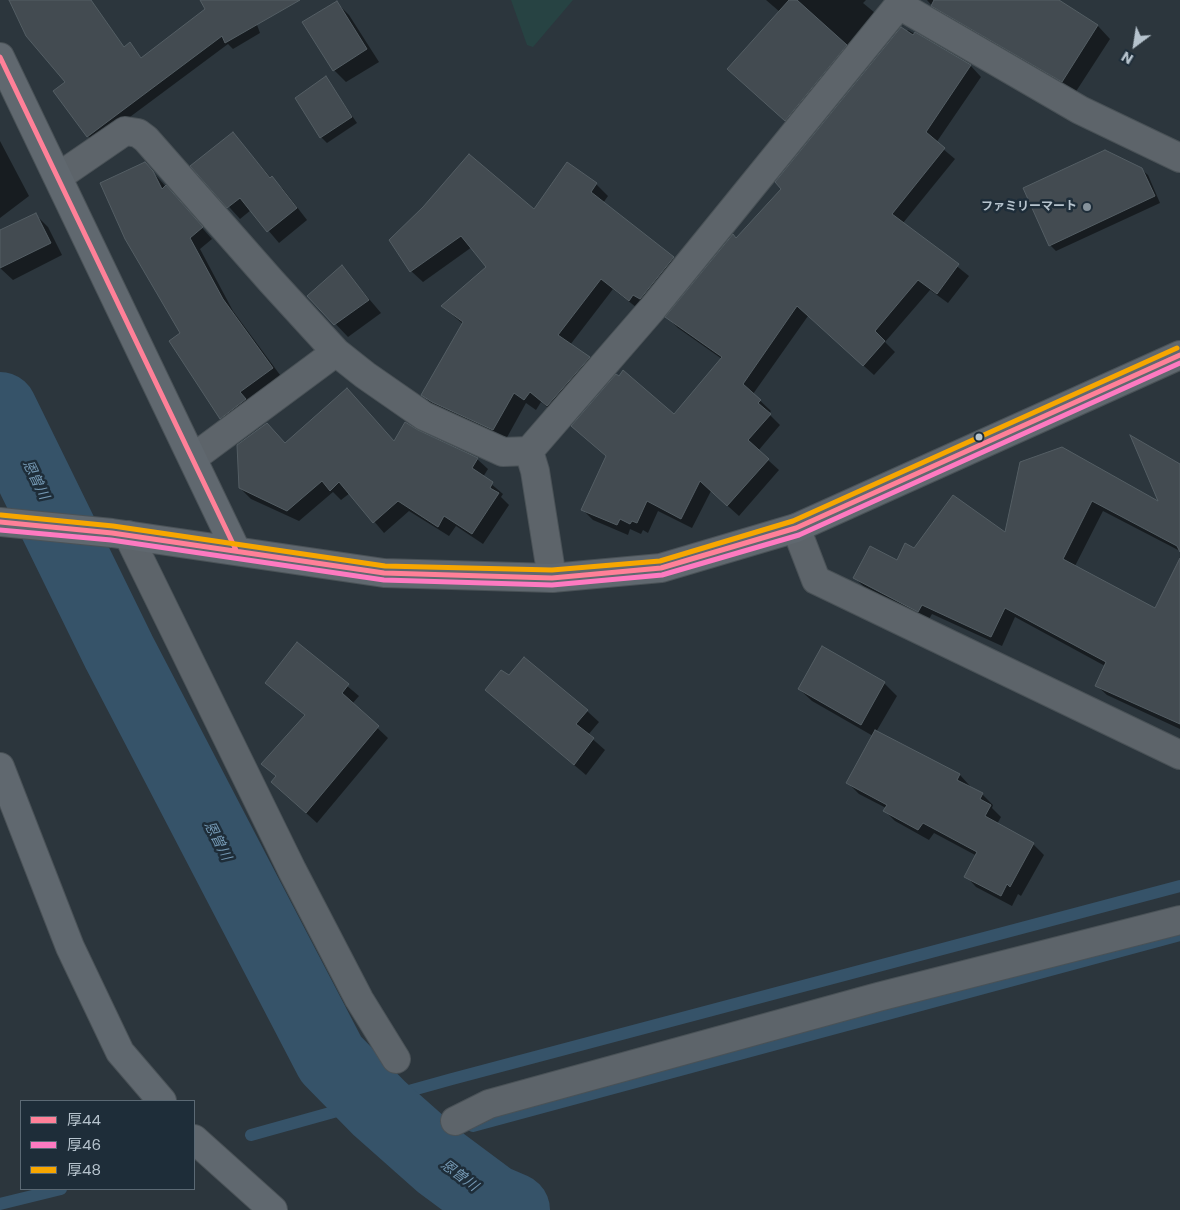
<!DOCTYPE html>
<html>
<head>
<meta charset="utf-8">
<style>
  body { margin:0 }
  #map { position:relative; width:1180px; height:1210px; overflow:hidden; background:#2c363d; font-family:Poppins,"Noto Sans JP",sans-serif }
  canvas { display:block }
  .legend { position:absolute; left:20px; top:1100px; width:175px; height:90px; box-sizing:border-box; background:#1e2d39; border:1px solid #5b6974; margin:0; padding:6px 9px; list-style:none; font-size:15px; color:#b6c3cd }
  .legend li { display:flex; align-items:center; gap:10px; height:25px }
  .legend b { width:25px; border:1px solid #5b6974 }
  .north { position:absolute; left:1110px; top:20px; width:50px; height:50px; -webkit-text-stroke:4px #1e2d39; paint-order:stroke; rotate:211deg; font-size:14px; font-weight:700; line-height:20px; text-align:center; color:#b6c3cd }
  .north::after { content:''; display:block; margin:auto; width:18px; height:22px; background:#b6c3cd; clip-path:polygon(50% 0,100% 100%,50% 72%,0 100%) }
</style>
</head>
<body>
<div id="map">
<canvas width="1180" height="1210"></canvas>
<ul class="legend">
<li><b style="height:6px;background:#ff8098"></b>厚44</li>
<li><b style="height:6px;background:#fe7ac1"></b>厚46</li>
<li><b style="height:6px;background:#f7a600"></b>厚48</li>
</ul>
<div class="north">N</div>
</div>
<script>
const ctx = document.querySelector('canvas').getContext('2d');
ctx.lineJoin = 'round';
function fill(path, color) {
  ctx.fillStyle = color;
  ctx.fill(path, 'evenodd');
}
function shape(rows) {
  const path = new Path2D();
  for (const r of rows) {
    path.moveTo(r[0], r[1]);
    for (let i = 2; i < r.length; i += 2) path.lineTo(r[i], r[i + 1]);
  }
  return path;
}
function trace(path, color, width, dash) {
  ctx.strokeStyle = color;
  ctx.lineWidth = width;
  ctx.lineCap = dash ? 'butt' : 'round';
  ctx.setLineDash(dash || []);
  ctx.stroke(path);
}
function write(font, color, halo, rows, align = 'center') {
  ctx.font = font + ' Poppins,"Noto Sans JP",sans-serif';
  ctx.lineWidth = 5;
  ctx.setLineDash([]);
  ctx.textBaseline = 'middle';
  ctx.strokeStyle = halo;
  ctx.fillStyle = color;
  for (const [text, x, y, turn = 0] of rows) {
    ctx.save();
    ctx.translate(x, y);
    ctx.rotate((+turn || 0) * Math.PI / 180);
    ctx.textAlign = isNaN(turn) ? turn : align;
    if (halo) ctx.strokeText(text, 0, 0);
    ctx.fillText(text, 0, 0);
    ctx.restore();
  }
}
fill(shape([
  [511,0,573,0,533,47,527,45]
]), '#274343');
fill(shape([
  [18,0,70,0,125,48,130,44,142,59,207,9,202,0,248,0,260,33,233,49,228,44,95,143,88,136,66,83],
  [766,0,866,0,863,3,886,22,797,131,741,81,780,12],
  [927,0,1057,0,1098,26,1110,39,1075,93,939,14],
  [336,2,349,15,379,62,346,82,334,70],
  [908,30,971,66,981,77,936,143,955,159,903,223,969,276,948,303,930,290,885,342,895,352,874,375,808,316,753,394,771,411,769,414,780,425,758,451,779,470,739,516,711,491,692,528,658,511,648,533,643,530,641,534,630,529,628,535,593,520,582,509,607,457,573,426,674,415,722,359,678,328,667,317,783,189],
  [326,78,357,123,327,143,321,137],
  [233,134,271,178,283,189,307,220,279,243,251,210,240,219,192,166],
  [0,141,29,196,0,218],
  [145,163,212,239,200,249,233,311,283,379,231,428,221,418,181,333],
  [567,164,596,184,608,196,603,203,685,269,641,311,613,289,570,345,589,358,601,369,559,417,541,402,536,410,526,403,505,441,434,406,422,395,463,324,442,306,487,267,472,247,423,282,411,271,391,241,534,210],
  [1141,169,1148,175,1160,203,1056,251,1050,245],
  [36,215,48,227,62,255,13,280,0,268,0,231],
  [342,267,381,313,348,337,309,296],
  [417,431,477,459,488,469,483,477,503,494,501,497,509,505,483,544,456,526,449,536,409,511,384,533,350,493,341,500,333,492,299,521,251,499,240,488,285,444,394,443],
  [1021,463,1161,504,1180,466,1180,551,1103,511,1075,566,1155,610,1180,561,1180,729,1107,695,1096,685,1105,666,1015,617,1002,646,932,614,928,621,865,588,855,578,897,562,915,550,1005,534],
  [297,644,359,696,352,704,388,738,317,823,283,792,277,777,263,764,306,716,267,682],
  [509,677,587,711,599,722,588,735,605,750,586,775,499,702],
  [884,683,897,696,876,732,960,775,970,786,969,787,982,794,993,805,992,808,1001,817,997,824,1033,844,1044,855,1021,896,1018,894,1012,906,976,887,966,876,977,856,934,833,929,840,895,821,885,811,886,808,859,794,848,783,873,736,812,701,799,689]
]), '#0007');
trace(shape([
  [473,1126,1180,935],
  [251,1135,452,1079,1180,886],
  [435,1157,454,1141],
  [0,1204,61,1189]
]), '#365369', 12);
trace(shape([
  [0,409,119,652,331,1059,379,1108,441,1163,492,1201,513,1210]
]), '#365369', 74);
const building = shape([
  [9,0,91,0,124,47,130,42,141,58,205,9,200,0,300,0,225,43,222,36,87,137,53,91,65,82,26,36,9,0],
  [789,0,797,0,847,45,785,121,727,69,789,0],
  [934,0,1059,0,1098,25,1062,82,931,6,934,0],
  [337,1,367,49,333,71,302,22,337,1],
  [901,27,913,35,915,32,971,65,926,132,945,148,892,214,959,264,937,294,918,280,875,331,885,341,863,366,797,306,743,384,761,400,758,403,771,414,748,440,769,459,727,506,700,481,681,519,647,501,637,523,632,521,630,524,620,519,617,525,581,510,606,456,571,426,616,374,619,376,623,370,674,414,722,357,665,317,733,234,736,238,781,189,775,182,901,27],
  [326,76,352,117,320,138,295,98,326,76],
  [233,132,270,178,272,176,297,208,267,232,240,198,227,208,190,166,233,132],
  [1105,150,1142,168,1155,196,1049,246,1023,188,1105,150],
  [469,154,534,209,567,162,597,183,591,192,674,257,640,299,633,295,629,301,601,279,558,335,590,357,547,406,530,392,524,400,514,393,493,430,432,402,421,395,463,322,441,306,486,267,461,236,410,272,389,240,423,207,469,154],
  [145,162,153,171,162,189,166,185,203,227,190,238,223,299,273,368,240,392,246,399,220,419,169,341,180,333,125,239,100,183,145,162],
  [36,213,51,243,0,268,0,230,36,213],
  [342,265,369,300,334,325,307,296,342,265],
  [347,388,394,441,405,422,418,430,478,458,472,468,493,482,490,488,499,493,472,534,444,516,438,527,398,501,373,523,339,482,330,491,322,481,287,511,239,488,237,445,267,423,285,443,347,388],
  [1130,435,1180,464,1180,552,1177,546,1092,501,1063,559,1155,608,1180,558,1180,724,1095,686,1106,662,1005,608,991,637,922,605,918,612,853,578,870,546,897,560,905,543,914,548,953,495,1005,532,1020,462,1062,447,1158,501,1130,435],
  [297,642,349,684,342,693,379,726,306,813,271,782,276,776,261,764,305,715,265,683,297,642],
  [822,646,885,682,861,725,798,689,822,646],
  [524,657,588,710,576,724,594,738,574,765,485,690,501,670,509,675,524,657],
  [875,730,960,774,957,780,983,793,980,799,991,805,985,816,1034,843,1010,887,1007,884,1001,896,964,877,977,852,923,823,918,830,883,811,887,805,846,783,875,730]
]);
fill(building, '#434b51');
trace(building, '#545e64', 1);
const street = shape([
  [899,5,1080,110,1180,158],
  [58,177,125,131,138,133,146,139,271,281,336,352,365,375,424,416,503,452,529,451],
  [193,458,336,352],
  [796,528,816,580,1180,755],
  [128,535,292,870,359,999,396,1059],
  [552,578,535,471,529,451,653,308,903,0],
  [455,1121,489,1104,878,997,1180,920]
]);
const secondary = shape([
  [0,57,236,550],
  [0,522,112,533,384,573,552,578,661,568,796,528,1180,355],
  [0,767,70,947,120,1052,162,1101],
  [194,1139,273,1210]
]);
trace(street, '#4a5257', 30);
trace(secondary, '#4a5257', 30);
trace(street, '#5d646a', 28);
trace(secondary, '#60686f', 28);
trace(shape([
  [0,57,236,550],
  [0,522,112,533,384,573,552,578,661,568,796,528,1180,355]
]), '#ff8098', 5);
trace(shape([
  [0,530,111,540,384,580,552,585,662,575,799,535,1180,363]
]), '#fe7ac1', 5);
trace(shape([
  [1,515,113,526,385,566,552,570,660,561,793,521,1177,348]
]), '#f7a600', 5);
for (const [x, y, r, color] of [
  [1087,207,5,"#86929b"],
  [979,437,4.5,"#b6c3cd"]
]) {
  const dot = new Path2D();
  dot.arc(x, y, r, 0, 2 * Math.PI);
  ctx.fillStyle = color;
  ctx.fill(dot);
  trace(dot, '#1e2d39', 2);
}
write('bold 12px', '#b6c3cd', '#1e2d39', [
  ["ファミリーマート",1077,207]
], 'right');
write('italic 14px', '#7498b3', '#1e2d39', [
  ["恩曽川",35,480,64],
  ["恩曽川",217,841,63],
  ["恩曽川",459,1176,37]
]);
</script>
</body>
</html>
